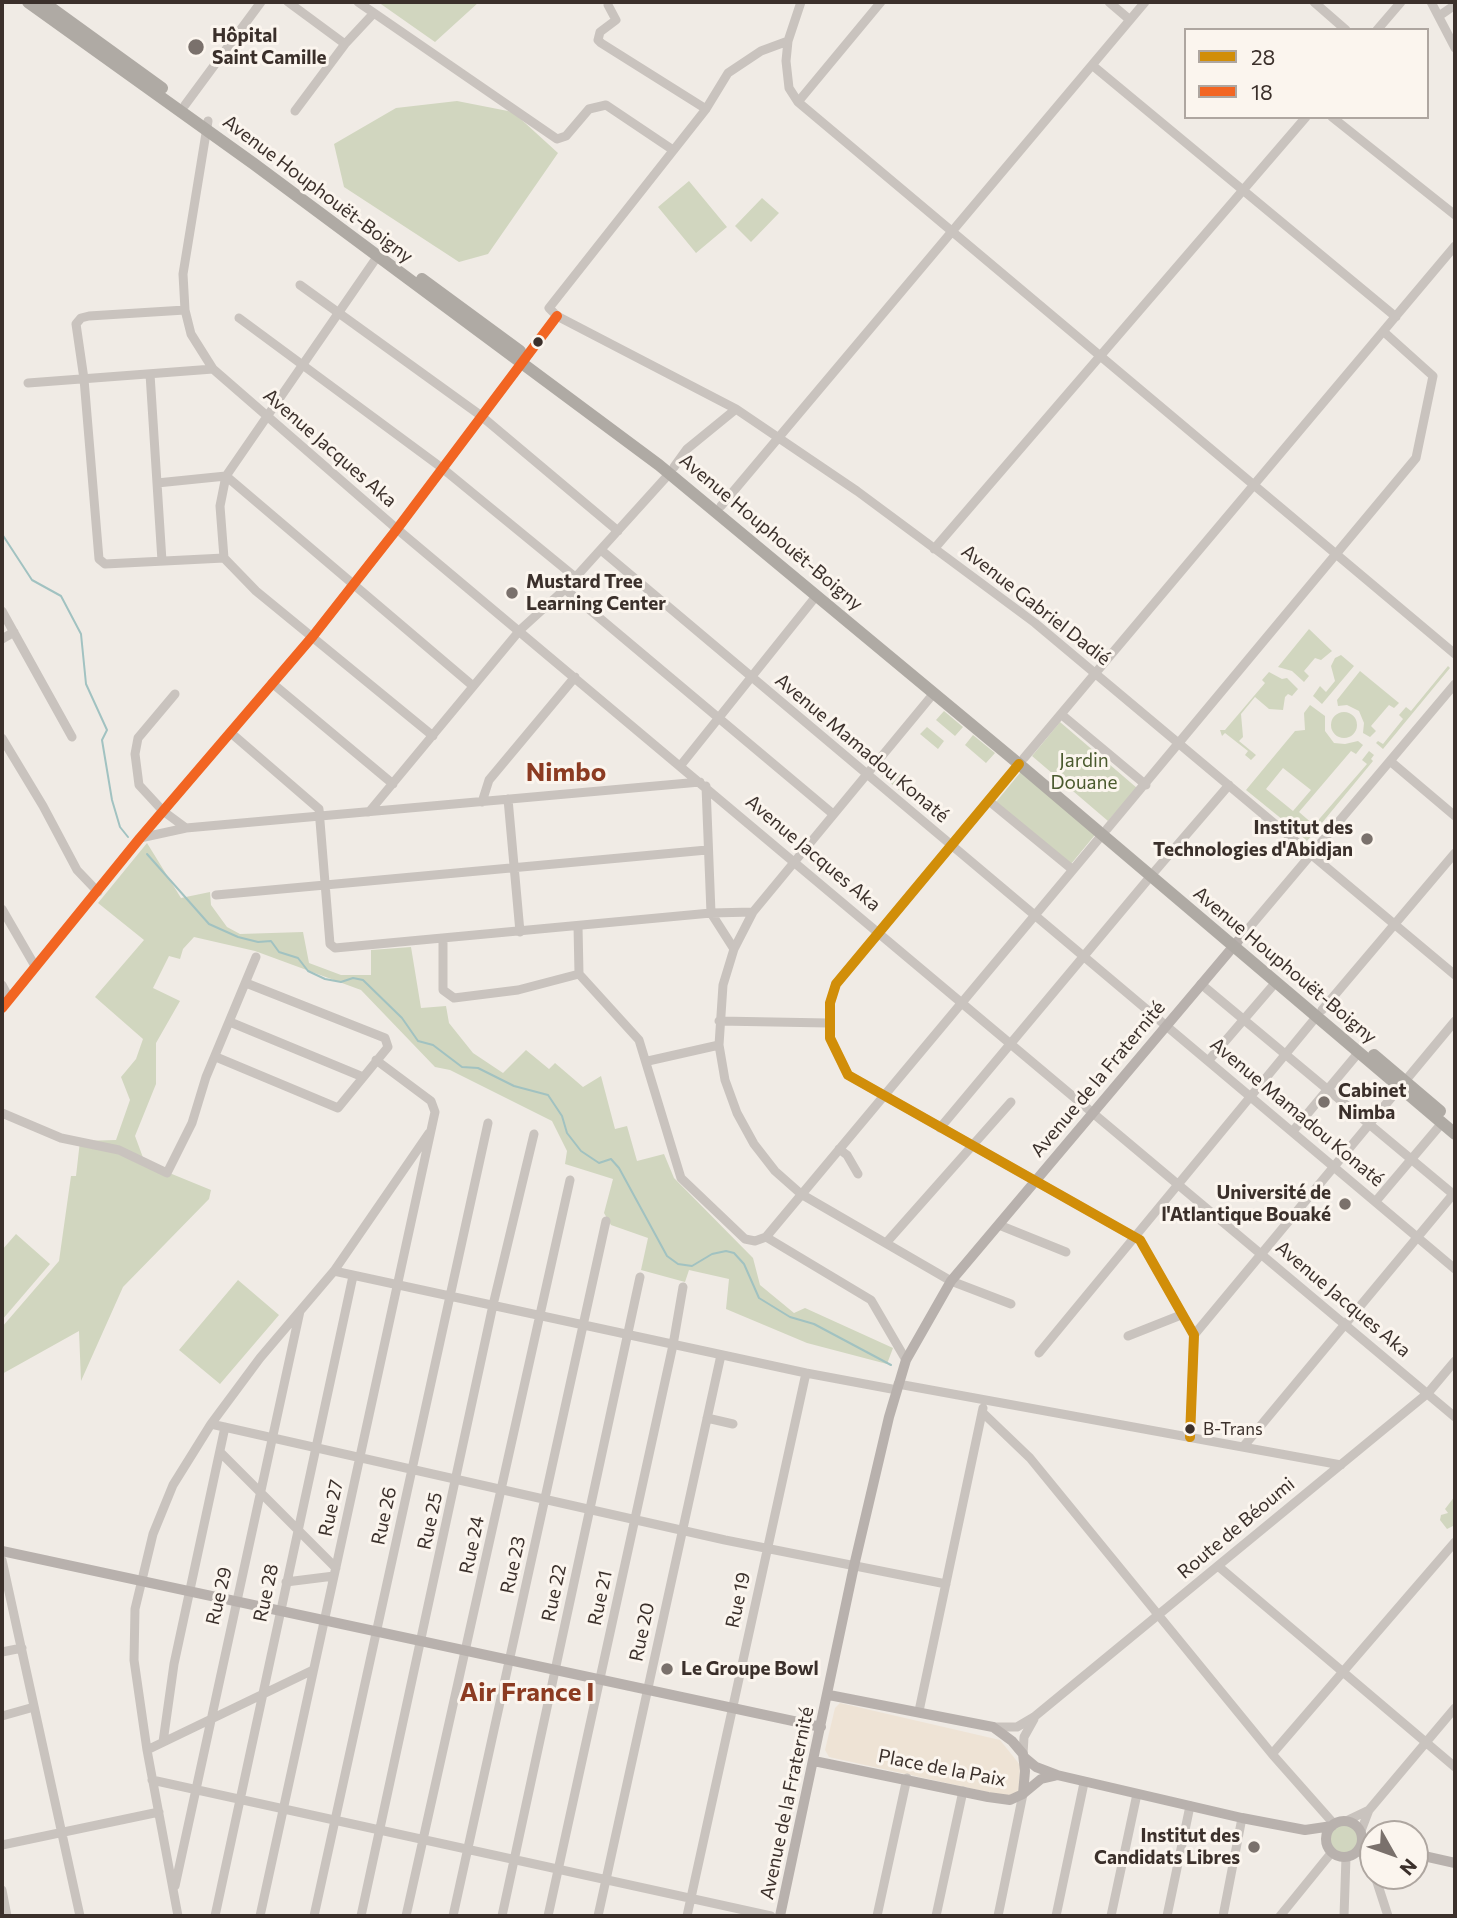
<!DOCTYPE html>
<html>
<head>
<meta charset="utf-8">
<style>
  body { margin:0 }
  #map { position:relative; width:1457px; height:1918px; overflow:hidden; background:#f0ebe5; font-family:Commissioner,sans-serif }
  canvas { display:block }
  .frame { position:absolute; inset:0; border:4px solid #3b302b; pointer-events:none }
  .legend { position:absolute; left:1184px; top:28px; width:245px; height:91px; box-sizing:border-box; background:#fbf5ee; border:2px solid #aea6a0; margin:0; padding:9px 12px; list-style:none; font-size:21px; color:#3b302b }
  .legend li { display:flex; align-items:center; gap:14px; height:35px }
  .legend b { width:35px; border:2px solid #aea6a0 }
  .north { position:absolute; left:1359px; top:1820px; width:70px; height:70px; box-sizing:border-box; background:#fbf5ee; border:2px solid #aea6a0; border-radius:50%; rotate:130deg; font-size:19px; font-weight:700; line-height:28px; text-align:center; color:#3b302b }
  .north::after { content:''; display:block; margin:auto; width:24px; height:32px; background:#7a716c; clip-path:polygon(50% 0,100% 100%,50% 72%,0 100%) }
</style>
</head>
<body>
<div id="map">
<canvas width="1457" height="1918"></canvas>
<div class="frame"></div>
<ul class="legend">
<li><b style="height:9px;background:#d18e09"></b>28</li>
<li><b style="height:9px;background:#f26522"></b>18</li>
</ul>
<div class="north">N</div>
</div>
<script>
const ctx = document.querySelector('canvas').getContext('2d');
ctx.lineJoin = 'round';
function fill(path, color) {
  ctx.fillStyle = color;
  ctx.fill(path, 'evenodd');
}
function shape(rows) {
  const path = new Path2D();
  for (const r of rows) {
    if (r.length === 3) {
      path.moveTo(r[0] + r[2], r[1]);
      path.arc(r[0], r[1], r[2], 0, 2 * Math.PI);
      continue;
    }
    path.moveTo(r[0], r[1]);
    for (let i = 2; i < r.length; i += 2) path.lineTo(r[i], r[i + 1]);
  }
  return path;
}
function trace(path, color, width, dash) {
  ctx.strokeStyle = color;
  ctx.lineWidth = width;
  ctx.lineCap = dash ? 'butt' : 'round';
  ctx.setLineDash(dash || []);
  ctx.stroke(path);
}
function write(font, color, halo, rows, align = 'center') {
  ctx.font = font + ' Commissioner,sans-serif';
  ctx.lineWidth = 6;
  ctx.setLineDash([]);
  ctx.textBaseline = 'middle';
  ctx.strokeStyle = halo;
  ctx.fillStyle = color;
  for (const [text, x, y, turn = 0] of rows) {
    ctx.save();
    ctx.translate(x, y);
    ctx.rotate((+turn || 0) * Math.PI / 180);
    ctx.textAlign = isNaN(turn) ? turn : align;
    if (halo) ctx.strokeText(text, 0, 0);
    ctx.fillText(text, 0, 0);
    ctx.restore();
  }
}
fill(shape([
  [378,2,479,2,435,42],
  [457,101,513,112,558,153,488,254,459,262,344,187,334,144,396,108],
  [689,181,727,227,696,253,658,207],
  [762,198,779,213,751,242,735,226],
  [1309,629,1332,651,1321,660,1315,658,1304,671,1309,676,1304,682,1292,671,1278,667],
  [1341,655,1354,666,1322,704,1313,696,1320,686,1326,692,1335,681,1331,666,1335,658],
  [1448,666,1450,668,1383,749,1376,743,1378,741,1383,744,1403,719,1399,715,1406,707,1411,711],
  [1360,671,1399,703,1394,708,1389,705,1371,726,1376,731,1370,737,1363,733,1364,723,1359,711,1347,705,1338,706,1337,700],
  [1269,672,1282,679,1287,678,1298,689,1292,696,1288,694,1285,697,1283,710,1269,709,1255,697,1241,714,1243,737,1239,741,1256,755,1251,760,1245,755,1248,751,1225,733,1222,736,1220,730,1225,730,1265,683,1262,680],
  [1310,705,1325,716,1325,731,1334,743,1345,744,1358,741,1363,745,1356,754,1351,751,1299,812,1314,825,1367,764,1362,760,1369,751,1374,755,1371,759,1373,761,1307,841,1294,829,1296,826,1286,817,1283,820,1246,790,1295,731,1305,730,1304,713],
  [1283,768,1311,790,1293,811,1266,789],
  [944,711,963,727,955,736,936,720],
  [1344,725,13],
  [1060,722,1137,788,1108,821,1032,756],
  [927,727,944,741,938,749,920,734],
  [973,735,995,753,986,763,965,745],
  [891,766,913,785,905,795,882,776],
  [1024,768,1099,830,1071,864,996,802],
  [147,843,181,898,210,892,211,905,227,927,240,934,303,932,309,963,341,975,371,975,371,950,411,947,421,1008,446,1006,449,1023,473,1053,503,1073,526,1050,549,1069,555,1063,583,1087,601,1076,615,1129,627,1126,637,1161,664,1154,674,1178,753,1258,760,1285,794,1313,805,1308,893,1348,887,1364,807,1343,726,1309,729,1279,689,1270,685,1282,641,1270,648,1238,611,1225,604,1213,613,1179,565,1164,567,1151,552,1121,450,1070,435,1067,361,990,255,951,194,937,183,949,180,959,169,956,153,988,180,1001,156,1043,156,1084,135,1136,145,1163,211,1190,209,1199,123,1287,81,1381,79,1331,2,1374,2,1327,59,1261,71,1176,76,1176,80,1141,116,1140,130,1100,121,1077,136,1059,143,1039,95,997,144,940,98,903],
  [16,1234,50,1264,2,1320,2,1250],
  [238,1280,279,1315,220,1384,179,1350],
  [1455,1496,1455,1525,1447,1529,1440,1520,1441,1515,1448,1513,1445,1509],
  [1345,1840,15]
]), '#d1d6bf');
fill(shape([
  [840,1703,1000,1740,1020,1765,1019,1791,1010,1797,829,1757,825,1750,835,1708]
]), '#eee3d5');
trace(shape([
  [2,534,32,580,61,596,81,634,86,684,107,730,102,740,112,800,120,827,128,837],
  [147,854,209,924,238,937,258,942,271,941,279,952,298,958,308,971,325,979,341,982,353,978,363,980,402,1018,418,1041,433,1045,462,1067,478,1068,514,1086,548,1095,562,1116,567,1133,581,1151,599,1163,611,1159,619,1168,667,1256,678,1264,692,1266,712,1254,726,1251,734,1253,744,1264,759,1298,790,1317,814,1324,891,1365]
]), '#a1c2c1', 2);
trace(shape([
  [288,2,345,44],
  [358,2,557,139,566,136,589,109,606,105,673,150],
  [801,2,788,41,786,61,789,88,798,102,1455,654],
  [1109,2,1130,20],
  [1314,2,1346,30],
  [1431,2,1455,48],
  [608,5,616,20,600,32,598,40,601,43,706,109],
  [1439,16,1455,5],
  [1377,30,1401,2],
  [788,41,761,51,728,73,706,109,549,308,557,316,736,409,857,491,1035,623,1455,975],
  [1092,65,1396,317],
  [798,102,881,2],
  [185,105,261,2],
  [295,111,345,44,373,14],
  [1332,117,1455,215],
  [208,121,183,274,185,310,191,334,213,369,397,529,1455,1417],
  [377,257,226,476,220,506,224,558,256,591,433,736],
  [300,285,480,415,618,531],
  [185,310,89,316,81,318,76,324,84,379,99,559,105,564,224,558],
  [239,318,442,468,575,577],
  [150,374,162,561],
  [28,383,213,369],
  [674,467,687,449,736,409],
  [157,483,226,476,473,686],
  [721,506,1145,2],
  [934,549,1306,117],
  [601,550,1455,1269],
  [565,589,833,814],
  [2,611,72,737],
  [2,639,14,632],
  [272,683,393,784],
  [934,693,753,912,734,949,723,985,719,1045,725,1080,737,1113,754,1144,775,1171,801,1194,951,1281,1011,1304],
  [175,694,138,738,135,754,139,785,163,811,186,828],
  [1062,715,1146,785],
  [231,733,319,809,330,944,335,948,711,913,753,912],
  [2,738,43,806,77,870,98,892],
  [1024,758,1455,246],
  [1390,761,1455,816],
  [1019,764,836,984,830,1003,830,1038,848,1075,1140,1240,1194,1335,1190,1437],
  [681,765,817,595],
  [706,786,711,913,734,949],
  [508,799,520,932],
  [989,801,1073,870],
  [482,802,489,780,575,677],
  [369,812,520,630,565,589,669,474],
  [1107,829,1416,458,1433,376,1384,332],
  [140,838,186,828,700,782],
  [1155,871,1229,785],
  [216,895,707,850],
  [2,909,35,966],
  [578,926,579,974,639,1040,681,1178,745,1239,755,1241,766,1237,1102,835],
  [443,939,443,990,454,998,518,990,579,974],
  [1238,941,1455,684],
  [1201,984,1453,1194],
  [2,985,9,998],
  [2,1008,140,838,313,636,397,529,557,316],
  [1322,1010,1455,853],
  [719,1021,828,1023],
  [230,1022,363,1077],
  [216,1057,338,1108,388,1047,385,1038,246,983],
  [1209,1060,1276,982],
  [648,1061,719,1045],
  [2,1113,61,1138,119,1150,167,1173,192,1123,206,1077,256,957],
  [940,1128,1150,877],
  [1293,1131,1359,1052],
  [839,1149,847,1155,858,1174],
  [1376,1201,1442,1123],
  [999,1225,1066,1252],
  [766,1237,871,1300,906,1360],
  [886,1243,1011,1102],
  [334,1271,806,1373,897,1390],
  [1194,1335,1455,1021],
  [1128,1336,1181,1315],
  [1039,1353,1317,1016],
  [898,1384,1341,1465],
  [982,1412,1030,1458,1272,1754,1334,1824],
  [707,1418,733,1424],
  [211,1424,725,1540,946,1584],
  [1243,1447,1455,1192],
  [220,1452,336,1568],
  [2,1560,80,1916],
  [1218,1566,1455,1767],
  [286,1582,334,1576],
  [2,1652,22,1648],
  [919,1711,983,1408],
  [2,1716,34,1707],
  [993,1727,1017,1727,1034,1717,1428,1393,1455,1361],
  [163,1742,174,1664,225,1427],
  [147,1750,313,1670],
  [1023,1754,1024,1737,1034,1719],
  [1272,1754,1455,1542],
  [152,1780,771,1916],
  [1346,1821,1369,1810],
  [1361,1831,1369,1810,1455,1708],
  [2,1845,159,1812],
  [1364,1852,1373,1872],
  [1375,1876,1388,1916],
  [175,1886,300,1311],
  [2,1890,7,1916],
  [178,1916,147,1750,134,1660,135,1609,153,1534,173,1485,211,1424,260,1358,334,1271,429,1133],
  [215,1916,353,1276],
  [260,1916,435,1112,431,1101,376,1060],
  [314,1916,488,1123],
  [361,1916,493,1305,534,1134],
  [406,1916,570,1180],
  [453,1916,606,1221],
  [502,1916,640,1277],
  [548,1916,673,1345,683,1287],
  [598,1916,721,1355],
  [687,1916,806,1373],
  [877,1916,907,1778],
  [936,1916,963,1791],
  [998,1916,1023,1794],
  [1056,1916,1084,1783],
  [1111,1916,1137,1794],
  [1167,1916,1190,1806],
  [1223,1916,1242,1818],
  [1280,1916,1332,1852],
  [1344,1916,1346,1857]
]), '#c9c3be', 9);
trace(shape([
  [2,1551,821,1727],
  [1024,1757,1036,1767,1057,1775,1242,1818,1305,1830,1332,1826],
  [814,1761,988,1797,1010,1800,1023,1794,1025,1771,1023,1754,1012,1741,993,1727,829,1695],
  [1024,1793,1041,1779,1054,1776],
  [1344,1839,18],
  [1357,1852,1373,1850],
  [1415,1854,1455,1863],
  [780,1916,854,1566,889,1417,906,1360,951,1281,1238,941]
]), '#b8b1ad', 10);
trace(shape([
  [28,2,254,164,659,465,1019,764,1455,1134],
  [43,2,162,88],
  [422,279,520,351],
  [1374,1055,1440,1111]
]), '#afaaa4', 12);
trace(shape([
  [1019,764,836,984,830,1003,830,1038,848,1075,1140,1240,1194,1335,1190,1437]
]), '#d18e09', 10);
trace(shape([
  [2,1008,140,838,313,636,397,529,557,316]
]), '#f26522', 10);
for (const [x, y, r, color] of [
  [196,47,9,"#7a716c"],
  [538,342,6,"#3b302b"],
  [512,593,7,"#7a716c"],
  [1367,839,7,"#7a716c"],
  [1324,1102,7,"#7a716c"],
  [1345,1204,7,"#7a716c"],
  [1190,1429,6,"#3b302b"],
  [667,1669,7,"#7a716c"],
  [1254,1847,7,"#7a716c"]
]) {
  const dot = new Path2D();
  dot.arc(x, y, r, 0, 2 * Math.PI);
  ctx.fillStyle = color;
  ctx.fill(dot);
  trace(dot, '#fbf5ee', 2.5);
}
write('17px', '#3b302b', '#fbf5ee', [
  ["B-Trans",1203,1429]
], 'left');
write('bold 19px', '#3b302b', '#fbf5ee', [
  ["Hôpital",212,36],
  ["Saint Camille",212,58],
  ["Mustard Tree",526,582],
  ["Learning Center",526,604],
  ["Institut des",1353,828,"right"],
  ["Technologies d'Abidjan",1353,850,"right"],
  ["Cabinet",1338,1091],
  ["Nimba",1338,1113],
  ["Université de",1331,1193,"right"],
  ["l'Atlantique Bouaké",1331,1215,"right"],
  ["Le Groupe Bowl",681,1669],
  ["Institut des",1240,1836,"right"],
  ["Candidats Libres",1240,1858,"right"]
], 'left');
write('19px', '#3b302b', '#fbf5ee', [
  ["Avenue Houphouët-Boigny",318,189,37],
  ["Avenue Jacques Aka",330,448,41],
  ["Avenue Houphouët-Boigny",771,532,40],
  ["Avenue Gabriel Dadié",1036,605,38],
  ["Avenue Mamadou Konaté",862,748,40],
  ["Avenue Jacques Aka",813,853,40],
  ["Avenue Houphouët-Boigny",1285,965,40],
  ["Avenue de la Fraternité",1098,1079,-50],
  ["Avenue Mamadou Konaté",1297,1112,40],
  ["Avenue Jacques Aka",1343,1299,40],
  ["Rue 27",331,1508,-78],
  ["Rue 26",384,1516,-78],
  ["Rue 25",430,1521,-78],
  ["Route de Béoumi",1236,1528,-40],
  ["Rue 24",472,1545,-78],
  ["Rue 23",513,1565,-78],
  ["Rue 28",266,1593,-78],
  ["Rue 22",554,1593,-78],
  ["Rue 29",219,1596,-77],
  ["Rue 21",600,1598,-78],
  ["Rue 19",738,1600,-78],
  ["Rue 20",642,1632,-78],
  ["Place de la Paix",942,1768,11],
  ["Avenue de la Fraternité",787,1803,-78]
]);
write('19px', '#4a5a2e', '#fbf5ee', [
  ["Jardin",1084,761],
  ["Douane",1084,783]
]);
write('bold 26px', '#8c3b22', '#fbf5ee', [
  ["Nimbo",566,772],
  ["Air France I",527,1692]
]);
</script>
</body>
</html>
